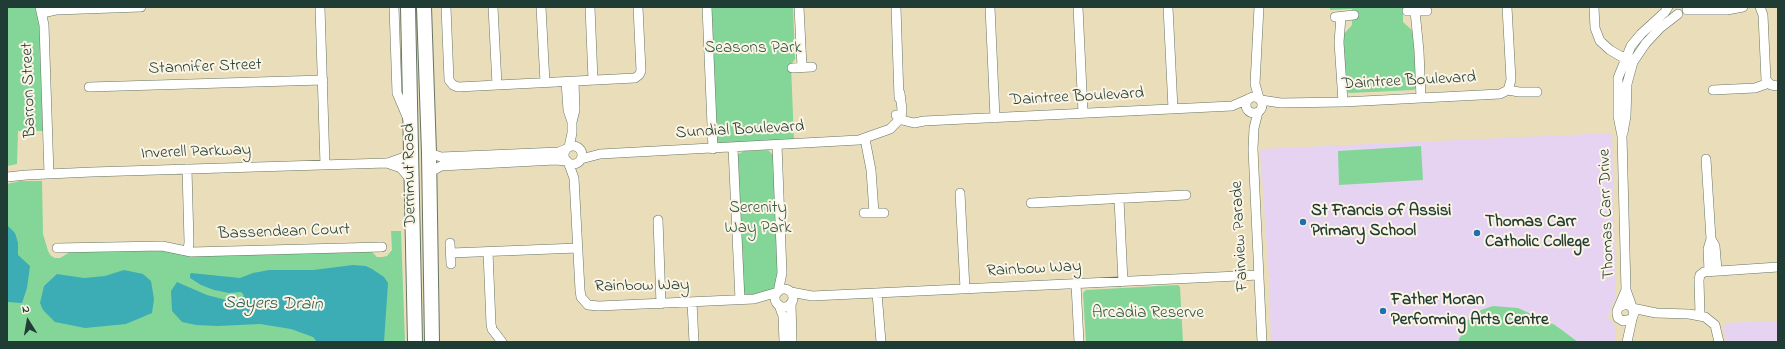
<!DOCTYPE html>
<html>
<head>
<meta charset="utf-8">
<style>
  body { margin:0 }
  #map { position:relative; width:1785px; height:349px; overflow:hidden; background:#eaddba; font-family:"Indie Flower",sans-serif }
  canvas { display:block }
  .frame { position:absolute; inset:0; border:8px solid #1f3d34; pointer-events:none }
  .north { position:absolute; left:8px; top:301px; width:40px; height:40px; -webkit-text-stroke:3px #fcf5e5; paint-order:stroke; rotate:349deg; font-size:11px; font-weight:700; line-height:16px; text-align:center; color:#1f3d34 }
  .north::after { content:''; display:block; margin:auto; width:14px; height:18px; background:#1f3d34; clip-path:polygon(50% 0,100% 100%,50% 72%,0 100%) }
</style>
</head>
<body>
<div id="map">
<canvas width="1785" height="349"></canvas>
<div class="frame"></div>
<div class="north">N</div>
</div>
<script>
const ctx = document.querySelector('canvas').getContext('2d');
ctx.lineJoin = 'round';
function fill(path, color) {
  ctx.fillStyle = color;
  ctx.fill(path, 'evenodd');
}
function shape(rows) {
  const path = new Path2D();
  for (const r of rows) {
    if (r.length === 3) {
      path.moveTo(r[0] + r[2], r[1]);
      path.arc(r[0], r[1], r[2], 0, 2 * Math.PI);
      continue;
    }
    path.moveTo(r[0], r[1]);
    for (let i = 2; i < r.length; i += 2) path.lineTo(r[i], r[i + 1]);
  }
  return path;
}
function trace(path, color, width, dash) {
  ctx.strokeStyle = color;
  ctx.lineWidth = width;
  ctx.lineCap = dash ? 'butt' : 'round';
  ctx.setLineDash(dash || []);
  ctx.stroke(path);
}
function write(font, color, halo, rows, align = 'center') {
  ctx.font = font + ' "Indie Flower",sans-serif';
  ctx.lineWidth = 4;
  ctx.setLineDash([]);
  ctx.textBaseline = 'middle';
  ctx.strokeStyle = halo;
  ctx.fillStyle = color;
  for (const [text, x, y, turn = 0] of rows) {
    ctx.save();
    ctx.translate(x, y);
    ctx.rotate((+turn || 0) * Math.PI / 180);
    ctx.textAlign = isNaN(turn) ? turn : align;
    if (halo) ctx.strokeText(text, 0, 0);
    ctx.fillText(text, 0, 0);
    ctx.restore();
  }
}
fill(shape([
  [1612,133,1616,297,1611,308,1608,319,1612,321,1616,329,1616,342,1271,342,1269,276,1260,149],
  [1778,321,1778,342,1725,342,1724,323]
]), '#e5d3f1');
fill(shape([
  [7,7,35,7,40,21,43,131,18,131,17,164,7,166],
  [709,7,793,7,795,59,791,65,794,141,721,144,717,141],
  [1330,7,1403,7,1403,22,1414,32,1416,87,1414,90,1349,93,1346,90,1343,35,1352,25,1352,9,1330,10],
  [1421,146,1423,180,1339,185,1338,151],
  [768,150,774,156,779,276,776,288,766,294,748,295,744,293,737,155,744,151],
  [20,181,42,181,43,234,48,251,51,256,55,258,60,258,70,252,162,249,371,251,377,257,382,257,387,256,392,250,391,231,401,231,405,342,7,342,7,184],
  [1178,285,1180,287,1183,342,1086,342,1083,293,1086,290],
  [1493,306,1518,308,1555,325,1578,342,1458,342,1468,319,1481,310]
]), '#83d698');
fill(shape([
  [7,225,15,233,18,243,18,255,30,266,27,288,22,303,7,302],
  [353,265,366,266,372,269,384,277,388,283,384,342,317,342,313,337,291,329,260,324,218,326,196,325,182,322,172,311,171,291,177,282,207,295,230,301,238,300,244,295,241,292,229,293,214,290,201,285,190,278,190,275,191,273,240,278,253,273,269,270,313,270],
  [124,270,143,274,151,281,154,299,152,313,126,324,85,328,55,322,43,310,40,303,44,286,57,274,84,278,105,276]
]), '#3cadb5');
const minor = shape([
  [40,7,44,25,49,174],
  [320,7,325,165],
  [394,7,397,93,408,119],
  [446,7,449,80,453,85,458,87,635,78,639,75,641,71,638,7],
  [493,7,497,85],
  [541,7,545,83],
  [590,7,593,80],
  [707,7,713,149],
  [799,7,802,67],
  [896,7,899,98],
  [990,7,995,118],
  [1078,7,1083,113],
  [1168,7,1173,109],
  [1259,7,1255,84,1259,98],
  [1507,7,1511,80,1508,90],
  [1594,7,1595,28,1600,41,1610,50,1629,61],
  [1760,7,1763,15,1766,80,1771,85,1778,86],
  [1687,10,1727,10,1743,7],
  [1407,11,1427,11],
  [1415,11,1419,51,1421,98],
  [42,13,56,10,141,7],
  [1335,17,1354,15],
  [1341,17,1339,42,1343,102],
  [792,68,812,67],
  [566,82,568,110,572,122,572,133,569,147],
  [89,87,323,80],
  [1713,90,1755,88,1769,83],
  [1254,105,8],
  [1261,100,1281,103,1343,102,1500,94,1508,90,1519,92,1537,92],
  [1258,112,1254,128,1253,149,1262,342],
  [896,115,902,120,914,123,924,121,1232,106,1248,99],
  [572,122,575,110,574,82],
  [1623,133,1626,116,1627,84,1633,62,1646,43,1660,28,1678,14],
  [865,139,871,170,874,213],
  [777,145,782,273,778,292],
  [573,155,9],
  [733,148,740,300],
  [429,153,441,157,559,152,566,149],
  [581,159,600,154,859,140,890,129,896,123,901,117,902,110,900,93],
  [1706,159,1711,239,1715,246,1717,270],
  [568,162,574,178,580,290,581,297,588,305,599,306,754,299,778,292],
  [388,163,402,158,411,152],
  [187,169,189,242,188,251],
  [430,172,441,166,555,160,567,161],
  [7,177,26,175,92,172,387,163,401,168,411,180],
  [960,193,965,289],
  [1119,199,1123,282],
  [1031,203,1186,195],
  [864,213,884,213],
  [658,220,661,304],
  [450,243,451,264],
  [57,248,162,246,191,252,382,247],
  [488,252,491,324,492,329,502,342],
  [451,253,578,248],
  [1709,271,1708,249,1711,239],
  [1076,284,1079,342],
  [784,298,9],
  [791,292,812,296,1259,275],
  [877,293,881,342],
  [692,302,694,342],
  [791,303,792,342],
  [779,305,783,316,784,342],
  [1619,307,1626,304,1632,307,1634,313,1632,319,1623,321,1618,318,1617,314,1617,311,1626,290],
  [1632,307,1626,290,1622,136,1618,116,1618,78,1631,46,1641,34,1665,12,1668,7],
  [1632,308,1656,313,1689,314,1705,317,1715,325,1719,342],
  [1700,315,1699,280,1700,275,1704,272,1778,267],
  [1627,342,1632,319]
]);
const highway = shape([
  [408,7,415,342],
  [424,7,429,153,432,342]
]);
trace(minor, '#667563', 10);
trace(highway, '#667563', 16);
trace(minor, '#fff', 9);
trace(highway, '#fff', 14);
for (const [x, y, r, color] of [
  [1303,222,4,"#1f6fb2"],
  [1477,233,4,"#1f6fb2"],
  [1383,311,4,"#1f6fb2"]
]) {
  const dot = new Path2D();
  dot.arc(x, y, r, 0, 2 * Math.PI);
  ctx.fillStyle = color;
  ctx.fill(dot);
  trace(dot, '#fcf5e5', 1.5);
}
write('17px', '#335c48', '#fcf5e5', [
  ["Seasons Park",753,49],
  ["Serenity",758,209],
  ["Way Park",758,229],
  ["Arcadia Reserve",1148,314]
]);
write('17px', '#1f3d34', '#fcf5e5', [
  ["Stannifer Street",205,68,-2],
  ["Daintree Boulevard",1409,82,-3],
  ["Barron Street",30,90,-92],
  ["Daintree Boulevard",1077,98,-3],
  ["Sundial Boulevard",740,131,-3],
  ["Inverell Parkway",196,153,-2],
  ["Derrimut Road",411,175,-91],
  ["Thomas Carr Drive",1608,214,-92],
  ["Bassendean Court",284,233,-2],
  ["Fairview Parade",1241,236,-93],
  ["Rainbow Way",1034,270,-3],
  ["Rainbow Way",642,287,-1]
]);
write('bold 17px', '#1f3d34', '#fcf5e5', [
  ["St Francis of Assisi",1311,212],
  ["Primary School",1311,232],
  ["Thomas Carr",1485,223],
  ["Catholic College",1485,243],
  ["Father Moran",1391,301],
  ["Performing Arts Centre",1391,321]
], 'left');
write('italic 18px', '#285f5b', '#fcf5e5', [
  ["Sayers Drain",273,305,1]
]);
</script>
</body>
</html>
